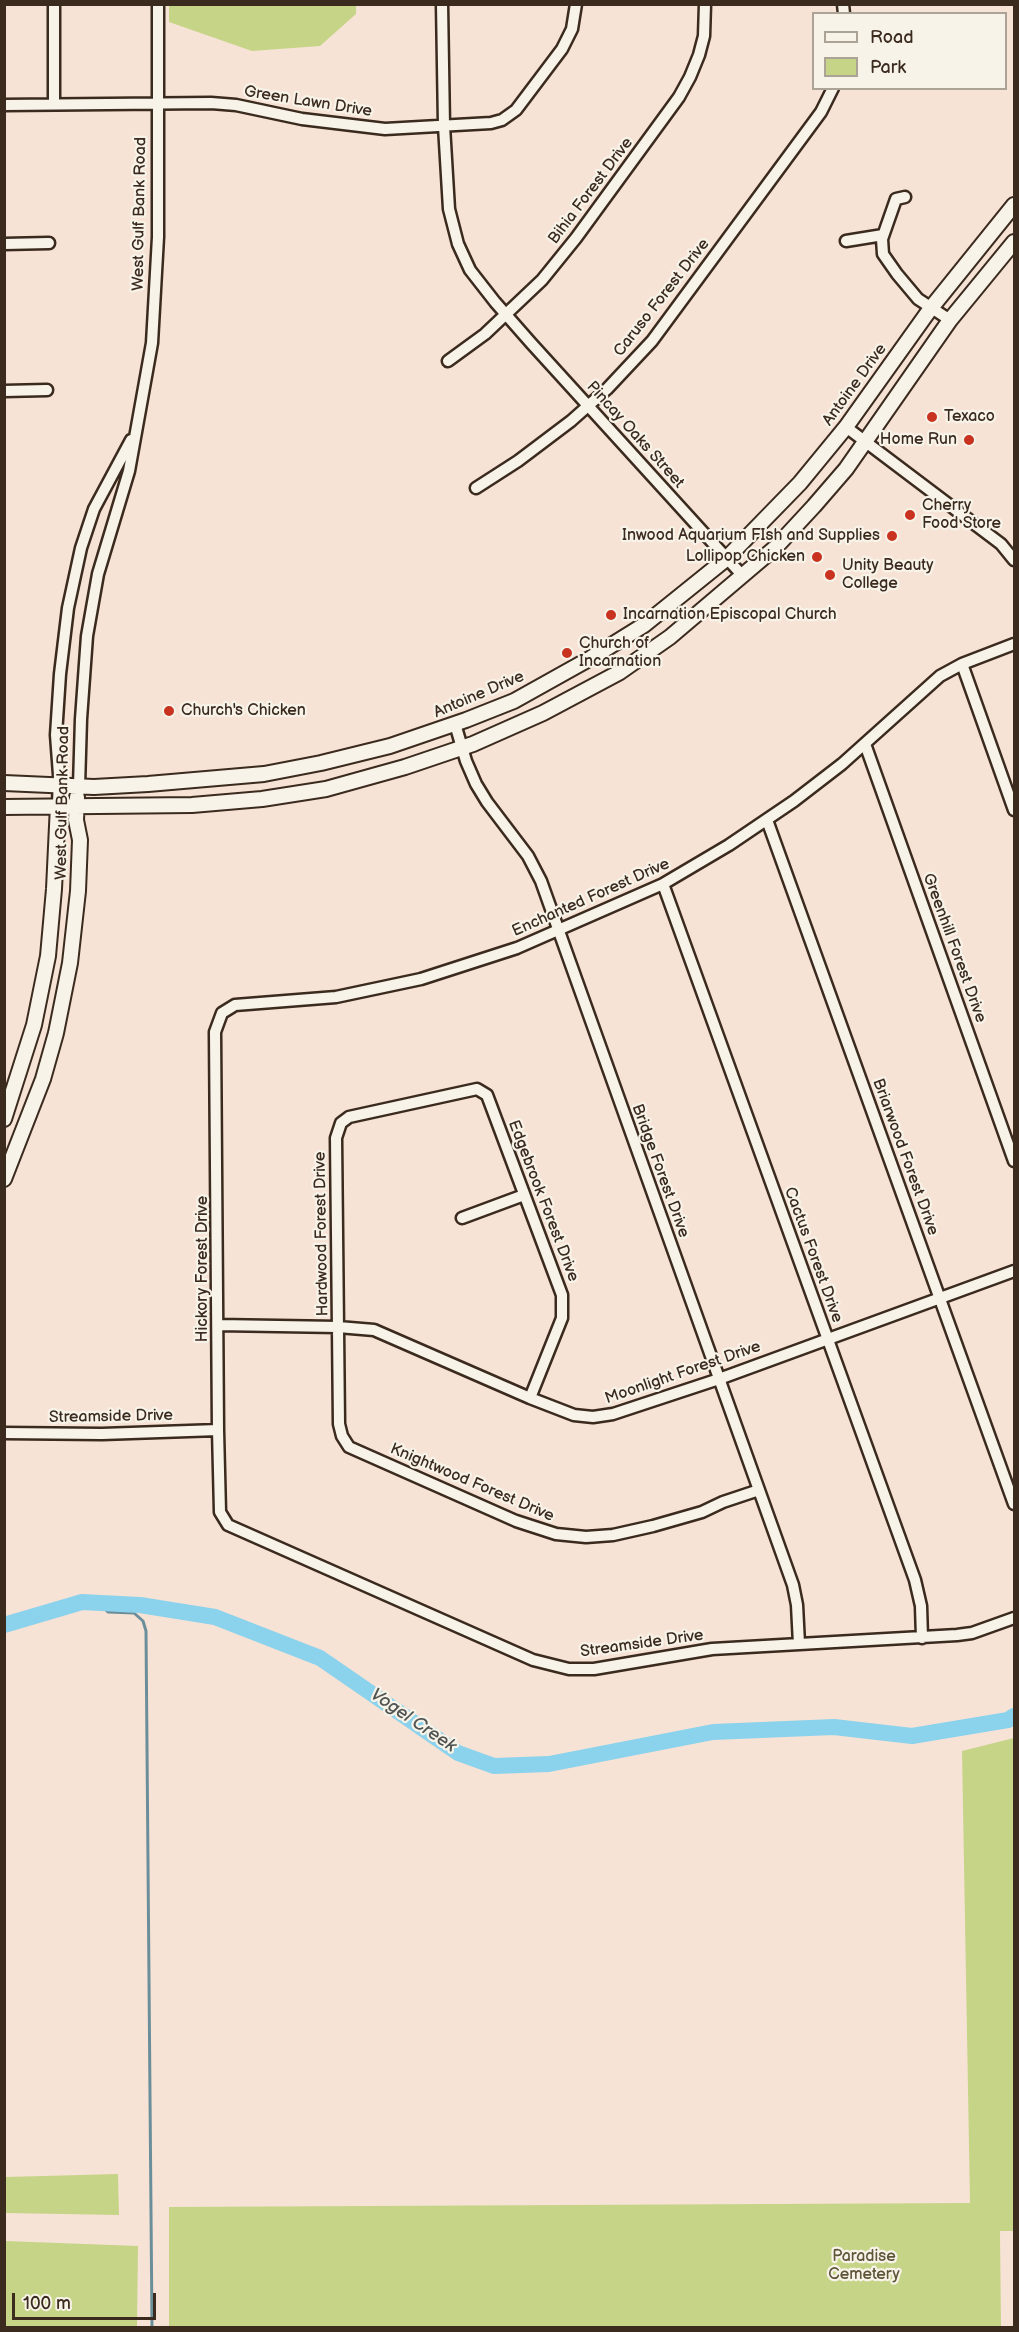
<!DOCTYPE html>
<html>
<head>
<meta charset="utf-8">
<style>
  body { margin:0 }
  #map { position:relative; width:1019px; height:2332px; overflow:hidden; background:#f7e3d5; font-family:"Balsamiq Sans",sans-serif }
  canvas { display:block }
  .frame { position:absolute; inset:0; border:6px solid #3b2a1e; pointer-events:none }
  .legend { position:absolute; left:812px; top:12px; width:195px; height:78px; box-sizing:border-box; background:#f7f3e8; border:2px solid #aca397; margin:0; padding:8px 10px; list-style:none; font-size:18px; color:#3b2a1e }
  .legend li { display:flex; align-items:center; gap:12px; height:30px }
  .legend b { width:30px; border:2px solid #aca397 }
  .scale { position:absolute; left:12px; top:2293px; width:144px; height:27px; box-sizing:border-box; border:3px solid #3b2a1e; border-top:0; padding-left:8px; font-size:18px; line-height:21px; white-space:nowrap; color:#3b2a1e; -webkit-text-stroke:4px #f7f3e8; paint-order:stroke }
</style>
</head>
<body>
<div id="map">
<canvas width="1019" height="2332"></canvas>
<div class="frame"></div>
<ul class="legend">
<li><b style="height:8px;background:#f7f3e8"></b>Road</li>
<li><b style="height:16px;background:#c6d487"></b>Park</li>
</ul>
<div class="scale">100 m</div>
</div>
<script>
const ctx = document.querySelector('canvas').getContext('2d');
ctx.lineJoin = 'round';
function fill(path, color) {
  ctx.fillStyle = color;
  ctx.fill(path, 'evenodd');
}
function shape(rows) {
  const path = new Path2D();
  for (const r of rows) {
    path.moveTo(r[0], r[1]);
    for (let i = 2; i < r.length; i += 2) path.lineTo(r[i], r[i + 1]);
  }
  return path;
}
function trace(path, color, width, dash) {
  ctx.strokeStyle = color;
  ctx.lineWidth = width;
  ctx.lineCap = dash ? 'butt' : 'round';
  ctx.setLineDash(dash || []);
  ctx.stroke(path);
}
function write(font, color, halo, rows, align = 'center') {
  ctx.font = font + ' "Balsamiq Sans",sans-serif';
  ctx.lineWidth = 4.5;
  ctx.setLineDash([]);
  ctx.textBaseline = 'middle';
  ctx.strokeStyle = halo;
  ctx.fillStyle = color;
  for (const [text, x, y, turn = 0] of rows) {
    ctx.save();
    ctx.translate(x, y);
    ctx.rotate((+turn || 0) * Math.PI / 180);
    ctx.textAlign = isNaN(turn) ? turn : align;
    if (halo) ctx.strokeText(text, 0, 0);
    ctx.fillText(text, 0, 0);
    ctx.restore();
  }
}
fill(shape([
  [169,5,356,5,356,14,320,46,252,51,169,22],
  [1014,1738,1014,2231,1000,2231,1001,2327,169,2327,169,2207,970,2203,962,1751],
  [118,2174,119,2215,5,2213,5,2177],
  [5,2241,138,2246,137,2327,5,2327]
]), '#c6d487');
trace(shape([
  [97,1602,108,1612,134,1613,143,1621,146,1631,152,2328]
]), '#6b8f9a', 3);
trace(shape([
  [4,1625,82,1602,140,1605,215,1617,320,1658,458,1753,494,1766,549,1764,713,1732,834,1727,912,1736,1008,1720,1014,1716]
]), '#8bd2ed', 16);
const minor = shape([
  [54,4,54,103],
  [442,4,444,126,449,209,458,244,470,270,495,302,531,343,742,575],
  [843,4,844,14],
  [4,105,211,103,236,105,302,119,385,129,491,123,502,120,516,110,562,49,572,29,576,4],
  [905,197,896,199,882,239,883,254,897,274,918,299,950,320],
  [846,241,883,235],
  [4,244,49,243],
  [448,361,485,334,542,280,576,238,679,97,690,77,699,55,704,36,705,4],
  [4,391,47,390],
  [846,427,1001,544,1014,560],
  [476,488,518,461,571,421,607,389,652,341,821,112,833,88],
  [1014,644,962,664,940,676,842,764,794,801,729,845,663,884,517,948,421,979,336,997,235,1005,222,1013,215,1032,218,1430,220,1512,228,1525,533,1660,569,1669,594,1669,712,1649,957,1635,972,1633,1014,1618],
  [962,664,1014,810],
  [455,724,466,761,476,784,487,802,528,856,541,881,793,1585,797,1605,799,1644],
  [865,744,1014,1161],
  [79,786,81,719,87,636,98,574,129,471,152,343,158,237,158,4],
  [58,805,59,775,56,735,60,674,68,608,81,548,94,509,131,440],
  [767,820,1014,1504],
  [663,884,915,1580,921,1606,922,1638],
  [462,1218,524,1195],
  [218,1325,338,1327,374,1330,530,1398,574,1415,593,1417,613,1414,719,1379,1014,1271],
  [530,1398,562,1318,562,1295,487,1095,477,1089,349,1117,341,1123,336,1138,339,1424,342,1436,349,1447,516,1521,556,1534,586,1537,613,1535,653,1526,702,1512,723,1502,759,1490],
  [4,1433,102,1434,218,1430]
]);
const major = shape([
  [4,783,94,787,148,784,264,774,321,763,390,746,466,720,514,701,591,658,644,625,726,559,800,483,846,427,931,308,1014,205],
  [4,807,192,805,262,799,326,789,405,767,473,744,543,713,620,672,670,637,776,547,814,506,846,469,950,320,1014,242],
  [4,1119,34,1025,48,956,54,889,58,805],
  [4,1179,43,1079,56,1033,70,963,78,891,80,840,76,820,77,797]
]);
trace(minor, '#3b2a1e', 15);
trace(major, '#3b2a1e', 18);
trace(minor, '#f7f3e8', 10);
trace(major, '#f7f3e8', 14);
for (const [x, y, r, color] of [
  [932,417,6,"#c8321e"],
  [969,440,6,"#c8321e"],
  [910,515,6,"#c8321e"],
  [892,536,6,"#c8321e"],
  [817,557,6,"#c8321e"],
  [830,575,6,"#c8321e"],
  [611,615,6,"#c8321e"],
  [567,653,6,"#c8321e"],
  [169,711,6,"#c8321e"]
]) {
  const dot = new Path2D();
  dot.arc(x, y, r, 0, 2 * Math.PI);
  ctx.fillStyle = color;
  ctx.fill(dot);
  trace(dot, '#f7f3e8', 2);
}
write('16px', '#3b2a1e', '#f7f3e8', [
  ["Green Lawn Drive",308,102,9],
  ["Bihia Forest Drive",591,191,-53],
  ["West Gulf Bank Road",140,214,-89],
  ["Caruso Forest Drive",662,298,-52],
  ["Antoine Drive",855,385,-54],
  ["Pincay Oaks Street",635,435,48],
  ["Antoine Drive",479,695,-23],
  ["West Gulf Bank Road",63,803,-89],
  ["Enchanted Forest Drive",591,898,-24],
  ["Greenhill Forest Drive",954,948,70],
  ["Briarwood Forest Drive",905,1157,70],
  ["Bridge Forest Drive",660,1171,70],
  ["Edgebrook Forest Drive",543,1201,69],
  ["Hardwood Forest Drive",322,1234,-91],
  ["Cactus Forest Drive",813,1255,70],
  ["Hickory Forest Drive",203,1269,-90],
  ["Moonlight Forest Drive",683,1373,-19],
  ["Streamside Drive",111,1417,-1],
  ["Knightwood Forest Drive",472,1483,23],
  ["Streamside Drive",642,1644,-8]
]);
write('16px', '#3b2a1e', '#f7f3e8', [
  ["Texaco",944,417],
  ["Home Run",957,440,"right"],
  ["Cherry",922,506],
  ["Food Store",922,524],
  ["Inwood Aquarium FIsh and Supplies",880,536,"right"],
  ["Lollipop Chicken",805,557,"right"],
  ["Unity Beauty",842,566],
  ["College",842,584],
  ["Incarnation Episcopal Church",623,615],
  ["Church of",579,644],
  ["Incarnation",579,662],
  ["Church's Chicken",181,711]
], 'left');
write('16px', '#5e5438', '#f7f3e8', [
  ["Paradise",864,2257],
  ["Cemetery",864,2275]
]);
write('italic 18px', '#4f5452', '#f7f3e8', [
  ["Vogel Creek",413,1721,34]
]);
</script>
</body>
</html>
